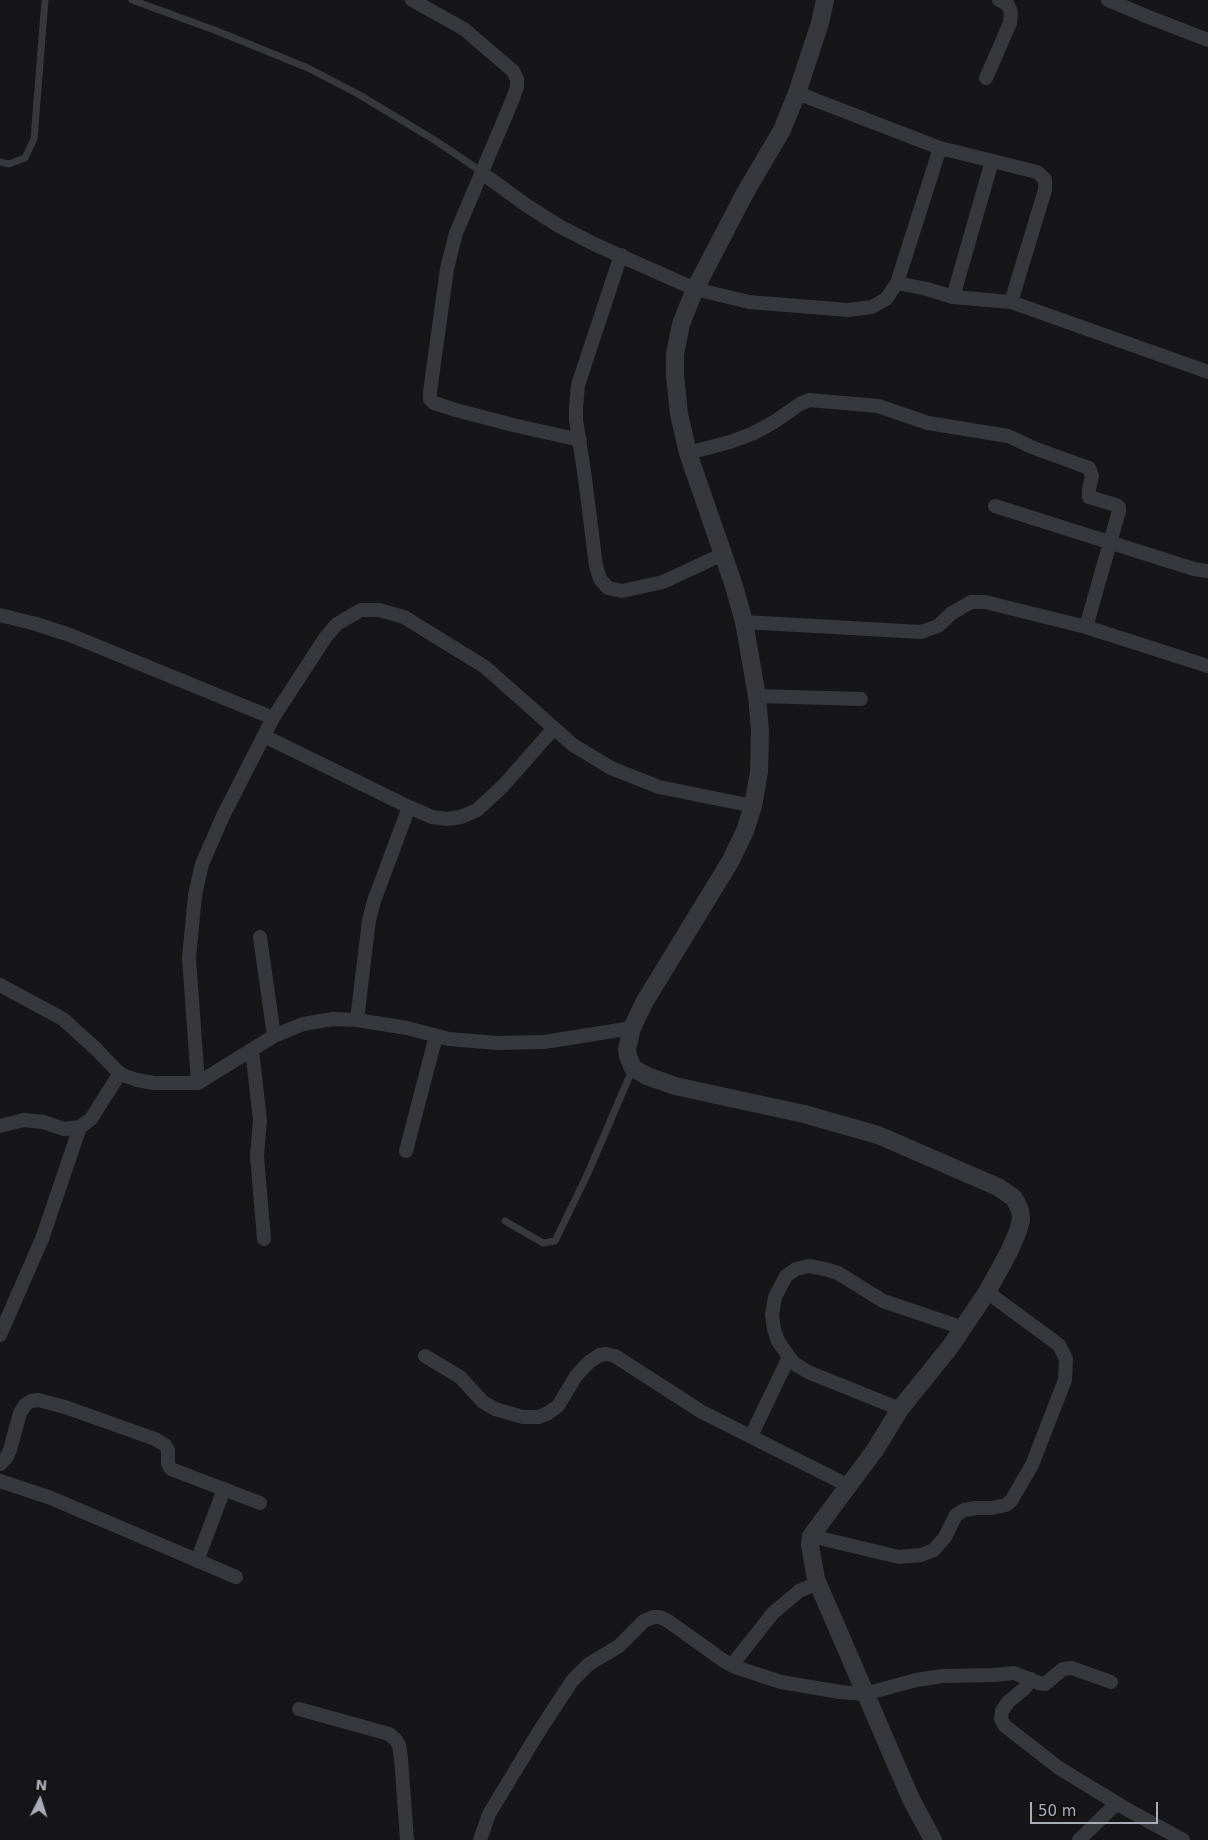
<!DOCTYPE html>
<html>
<head>
<meta charset="utf-8">
<style>
  body { margin:0 }
  #map { position:relative; width:1208px; height:1840px; overflow:hidden; background:#161618; font-family:"DejaVu Sans",sans-serif }
  canvas { display:block }
  .north { position:absolute; left:15px; top:1775px; width:50px; height:50px; -webkit-text-stroke:4px #111113; paint-order:stroke; rotate:5deg; font-size:14px; font-weight:700; line-height:20px; text-align:center; color:#a8adb8 }
  .north::after { content:''; display:block; margin:auto; width:18px; height:22px; background:#a8adb8; clip-path:polygon(50% 0,100% 100%,50% 72%,0 100%) }
  .scale { position:absolute; left:1030px; top:1802px; width:128px; height:22px; box-sizing:border-box; border:2px solid #a8adb8; border-top:0; padding-left:6px; font-size:15px; line-height:18px; white-space:nowrap; color:#a8adb8; -webkit-text-stroke:4px #111113; paint-order:stroke }
</style>
</head>
<body>
<div id="map">
<canvas width="1208" height="1840"></canvas>
<div class="north">N</div>
<div class="scale">50 m</div>
</div>
<script>
const ctx = document.querySelector('canvas').getContext('2d');
ctx.lineJoin = 'round';
function shape(rows) {
  const path = new Path2D();
  for (const r of rows) {
    path.moveTo(r[0], r[1]);
    for (let i = 2; i < r.length; i += 2) path.lineTo(r[i], r[i + 1]);
  }
  return path;
}
function trace(path, color, width, dash) {
  ctx.strokeStyle = color;
  ctx.lineWidth = width;
  ctx.lineCap = dash ? 'butt' : 'round';
  ctx.setLineDash(dash || []);
  ctx.stroke(path);
}
trace(shape([
  [132,0,217,31,308,68,358,94,436,141,482,172],
  [0,162,9,164,25,158,34,139,45,0],
  [505,1221,543,1243,555,1241,588,1173,633,1068]
]), '#37383d', 7);
trace(shape([
  [412,0,464,29,513,71,517,79,517,87,512,101,456,233,447,269,430,392,430,399,434,403,456,410,513,425,580,440],
  [1108,0,1151,18,1208,40],
  [986,78,1010,23,1011,12,1008,5,999,0],
  [797,93,940,148,1037,172,1045,179,1045,190,1011,302],
  [482,173,526,205,559,226,594,244,695,289,749,302,848,310,872,307,886,299,897,283,940,148],
  [621,255,578,385,576,407,576,420,585,478,596,566,600,579,608,588,622,591,663,582,723,554],
  [897,283,927,289,953,297,1011,302,1208,372],
  [953,297,992,161],
  [688,453,730,442,754,433,774,422,800,404,809,400,878,406,928,423,1008,436,1034,448,1089,468,1092,476,1089,489,1089,497,1116,505,1119,507,1119,511,1086,627],
  [995,506,1194,569,1208,571],
  [0,615,36,624,70,635,273,718],
  [744,622,921,632,938,626,952,613,971,602,985,602,1086,627,1208,666],
  [757,696,861,699],
  [264,736,409,807,432,817,447,819,461,817,477,810,503,786,554,728],
  [260,937,274,1036],
  [0,985,63,1019,96,1049,120,1074,137,1080,154,1083,198,1083,274,1036,303,1024,333,1019,357,1020,407,1028,449,1039,497,1043,544,1042,632,1028],
  [357,1020,369,920,374,901,409,807],
  [252,1050,260,1120,257,1156,264,1239],
  [198,1083,189,958,195,895,202,864,223,816,273,718,325,638,337,624,361,610,379,610,404,617,485,667,573,745,611,768,659,787,753,806],
  [0,1126,24,1120,43,1122,64,1129,80,1127,91,1119,120,1073],
  [406,1151,436,1036],
  [0,1335,42,1239,80,1127],
  [425,1356,460,1377,483,1402,495,1409,523,1417,539,1417,548,1413,558,1406,576,1376,589,1362,600,1355,606,1354,615,1356,702,1412,849,1486],
  [900,1409,808,1372,795,1364,789,1357,778,1341,774,1329,772,1315,775,1297,786,1276,796,1269,809,1266,825,1269,838,1273,883,1301,963,1328],
  [751,1436,789,1357],
  [0,1464,6,1458,10,1450,20,1413,25,1405,31,1401,38,1400,65,1407,155,1439,165,1445,168,1450,168,1464,171,1469,260,1503],
  [0,1481,51,1498,236,1577],
  [811,1536,899,1557,921,1555,934,1550,945,1537,956,1515,964,1510,976,1508,992,1508,1006,1505,1011,1501,1032,1465,1065,1380,1066,1359,1059,1345,987,1292],
  [197,1561,224,1489],
  [732,1665,773,1613,799,1591,818,1583],
  [1031,1679,1025,1688,1008,1702,1002,1711,1001,1719,1005,1726,1059,1768,1128,1810,1183,1840],
  [299,1709,389,1734,395,1739,399,1745,401,1758,407,1840],
  [480,1840,489,1814,538,1733,572,1681,589,1664,619,1646,644,1621,653,1617,660,1617,668,1621,724,1661,735,1667,781,1682,840,1692,865,1694,916,1680,942,1676,994,1675,1014,1673,1039,1683,1045,1684,1063,1669,1072,1668,1111,1682],
  [1079,1840,1117,1803]
]), '#37383d', 14);
trace(shape([
  [825,0,820,23,797,93,782,130,745,193,695,289,681,324,675,354,675,375,679,414,688,453,734,586,744,622,757,696,760,731,759,772,753,806,745,831,730,862,645,1001,632,1028,627,1049,628,1056,633,1068,647,1076,675,1086,804,1114,878,1135,998,1187,1014,1198,1020,1210,1021,1220,1018,1231,1009,1252,987,1292,950,1347,900,1409,875,1450,811,1536,810,1545,816,1579,911,1799,933,1840]
]), '#37383d', 18);
</script>
</body>
</html>
